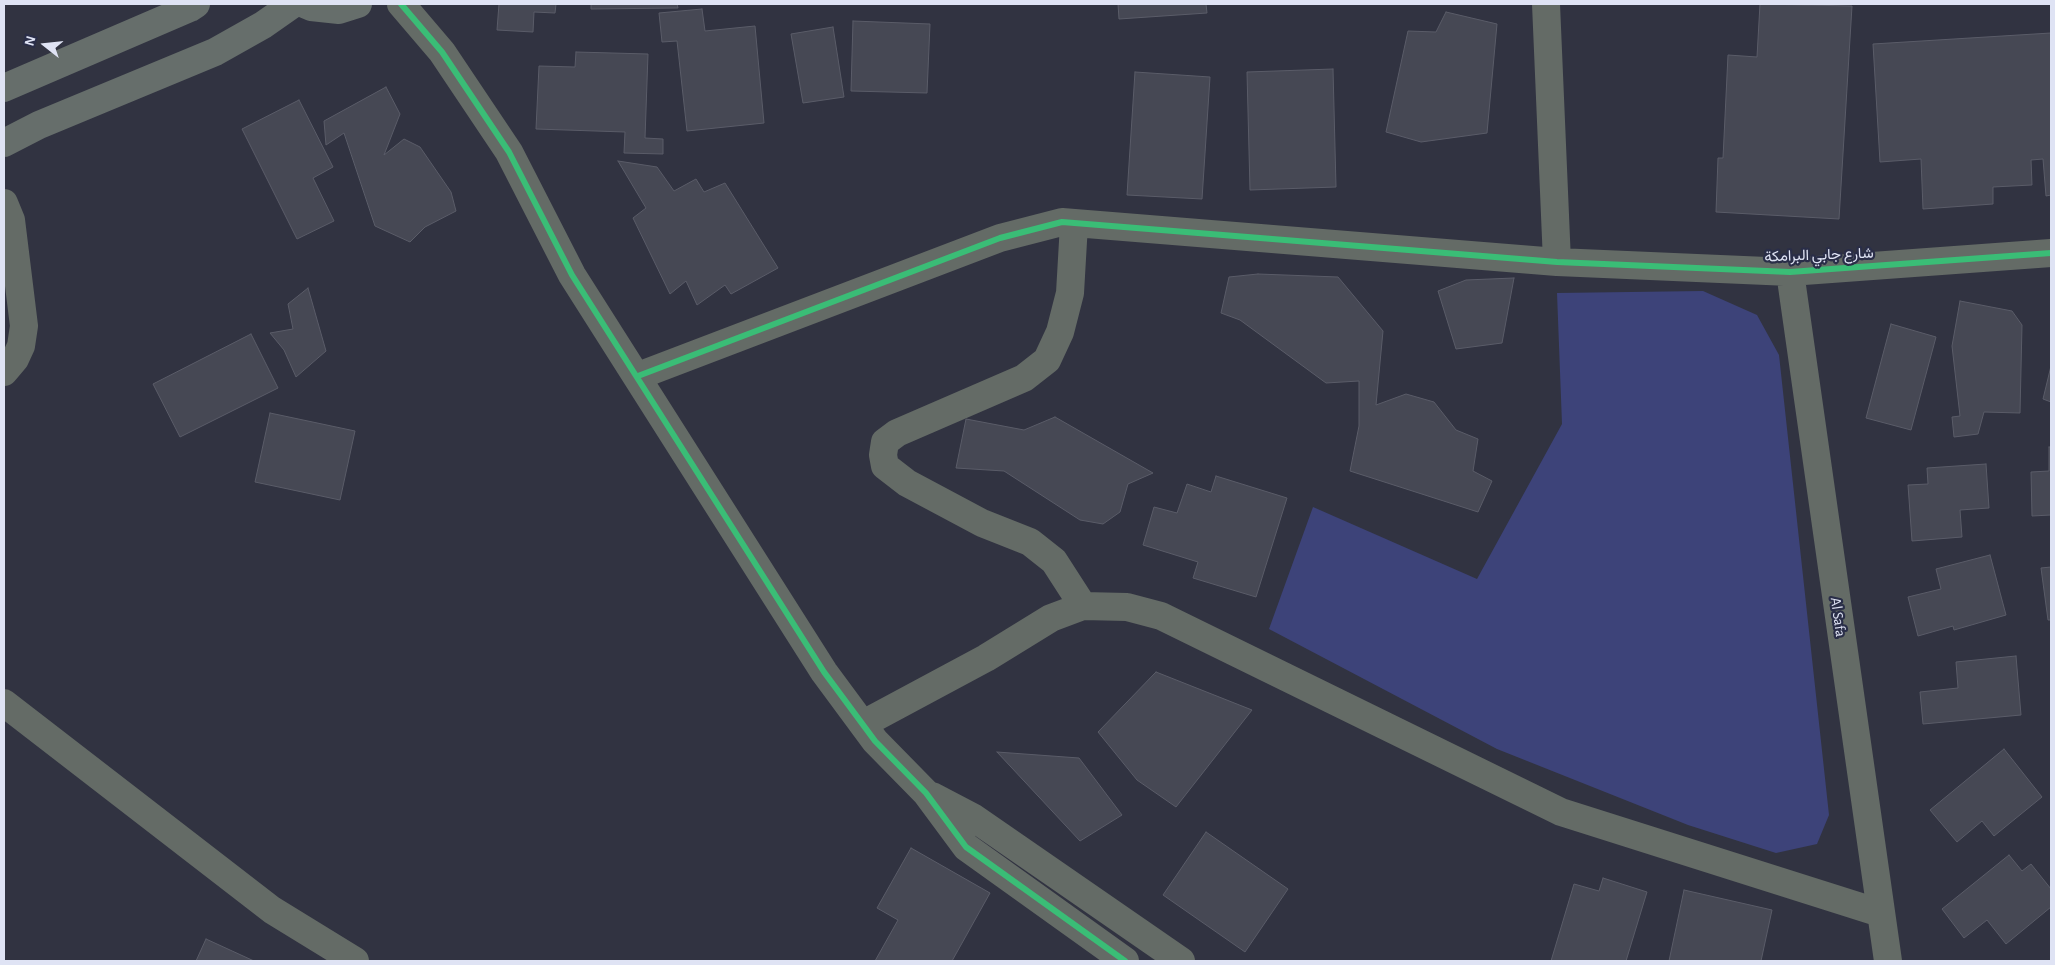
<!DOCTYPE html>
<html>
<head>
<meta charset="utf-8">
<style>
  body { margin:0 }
  #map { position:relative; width:2055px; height:965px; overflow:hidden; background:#313341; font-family:"Alegreya Sans",sans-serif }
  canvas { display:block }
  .frame { position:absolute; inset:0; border:5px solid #dfe3f4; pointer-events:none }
  .north { position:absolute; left:20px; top:20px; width:50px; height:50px; -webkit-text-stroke:4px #2a2e48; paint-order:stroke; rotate:286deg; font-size:14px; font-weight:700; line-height:20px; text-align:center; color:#dfe3f4 }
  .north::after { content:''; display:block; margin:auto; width:18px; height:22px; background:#dfe3f4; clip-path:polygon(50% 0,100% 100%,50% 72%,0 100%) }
</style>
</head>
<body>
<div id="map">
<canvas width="2055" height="965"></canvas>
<div class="frame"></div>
<div class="north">N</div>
</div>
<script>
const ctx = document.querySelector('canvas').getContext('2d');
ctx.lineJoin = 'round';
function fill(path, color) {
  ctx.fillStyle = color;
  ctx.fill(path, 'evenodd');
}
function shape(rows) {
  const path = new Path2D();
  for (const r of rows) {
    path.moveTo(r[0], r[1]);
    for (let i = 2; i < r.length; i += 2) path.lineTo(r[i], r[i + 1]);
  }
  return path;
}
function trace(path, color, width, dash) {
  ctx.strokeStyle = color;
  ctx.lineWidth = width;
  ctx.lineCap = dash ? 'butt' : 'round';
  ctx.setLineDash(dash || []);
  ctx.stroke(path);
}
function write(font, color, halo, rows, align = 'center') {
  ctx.font = font + ' "Alegreya Sans",Vazirmatn,sans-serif';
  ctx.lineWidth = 4.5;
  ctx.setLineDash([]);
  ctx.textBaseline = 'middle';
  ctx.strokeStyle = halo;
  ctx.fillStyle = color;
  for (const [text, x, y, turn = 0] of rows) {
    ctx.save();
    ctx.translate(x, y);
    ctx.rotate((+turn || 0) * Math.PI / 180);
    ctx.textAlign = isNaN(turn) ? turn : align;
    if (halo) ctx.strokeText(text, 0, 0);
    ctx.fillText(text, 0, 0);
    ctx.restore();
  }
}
fill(shape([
  [1703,291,1757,315,1779,355,1829,815,1817,844,1776,853,1688,825,1497,749,1269,629,1313,507,1477,579,1562,424,1557,293]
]), '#3d4379');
const building = shape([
  [499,4,556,4,555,13,534,12,533,32,497,30,499,4],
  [591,4,677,4,678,8,591,9,591,4],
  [1118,4,1206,4,1207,13,1119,19,1118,4],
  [1760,4,1852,6,1839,219,1716,212,1718,158,1723,158,1728,55,1757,57,1760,4],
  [702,9,705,31,755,26,764,123,687,131,677,41,662,42,659,13,702,9],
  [1446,12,1497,24,1487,133,1421,142,1386,132,1408,31,1436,32,1446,12],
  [853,21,930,24,927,93,851,91,853,21],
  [833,27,844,97,803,103,791,34,833,27],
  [2051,33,2051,195,2046,196,2043,159,2031,160,2032,185,1993,187,1993,204,1923,209,1921,159,1880,162,1873,44,2051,33],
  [576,52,648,54,645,138,663,139,663,154,624,153,625,132,536,129,539,66,575,67,576,52],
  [1333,69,1336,187,1250,190,1247,72,1333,69],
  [1135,72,1210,77,1202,199,1127,195,1135,72],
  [386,87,400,114,384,155,404,139,420,147,451,192,456,211,425,227,410,242,375,226,344,133,326,145,324,121,386,87],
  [299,100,333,167,313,178,334,221,297,239,242,129,299,100],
  [618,161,657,167,674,191,696,179,704,192,725,183,778,268,731,294,725,285,697,305,686,281,670,294,633,218,646,208,618,161],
  [1258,274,1338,277,1383,331,1376,405,1406,394,1434,402,1456,430,1478,439,1473,471,1492,481,1478,512,1350,471,1359,426,1359,381,1326,383,1240,320,1221,313,1229,277,1258,274],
  [1514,278,1502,343,1456,349,1438,291,1466,280,1514,278],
  [308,288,326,351,296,377,284,350,270,333,293,329,288,304,308,288],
  [1960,301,2012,311,2022,325,2020,413,1984,412,1978,434,1954,437,1952,417,1960,416,1952,346,1960,301],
  [1891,324,1936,337,1911,430,1866,418,1891,324],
  [251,334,278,388,180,437,153,384,251,334],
  [2051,366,2051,402,2043,399,2051,366],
  [270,413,355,431,340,500,255,482,270,413],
  [1055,417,1153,473,1128,484,1120,512,1103,524,1080,520,1004,471,956,468,966,419,1024,430,1055,417],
  [2049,447,2051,447,2051,515,2032,516,2031,472,2049,471,2049,447],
  [1986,464,1989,508,1960,510,1962,537,1912,541,1908,485,1928,484,1927,468,1986,464],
  [1216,476,1287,498,1256,597,1193,578,1198,562,1143,545,1154,507,1177,513,1187,484,1211,492,1216,476],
  [1990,555,2006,615,1954,630,1953,626,1918,636,1908,597,1941,589,1936,569,1990,555],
  [2051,567,2051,620,2048,620,2041,568,2051,567],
  [2016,656,2021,715,1923,724,1920,692,1958,688,1956,662,2016,656],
  [1156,672,1252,710,1176,807,1137,780,1098,732,1156,672],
  [2004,749,2042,797,1994,836,1982,821,1957,842,1930,810,2004,749],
  [997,752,1079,758,1122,815,1080,841,997,752],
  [1206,832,1288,889,1245,952,1163,895,1206,832],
  [911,848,990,893,952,961,875,961,898,920,877,908,911,848],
  [2009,855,2022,871,2031,864,2051,889,2051,907,2006,944,1987,920,1964,938,1942,909,2009,855],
  [1603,878,1647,892,1626,961,1551,961,1574,884,1599,891,1603,878],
  [1684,890,1772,910,1761,961,1669,961,1684,890],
  [206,939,254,961,196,961,206,939]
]);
fill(building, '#464854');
trace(building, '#5a5c68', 1);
trace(shape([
  [401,4,442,52,509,152,572,275,824,672,875,741,926,793,966,847,1125,961],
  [1546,4,1557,262],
  [4,203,11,220,24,326,21,346,15,359,4,372],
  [1074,224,1070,293,1060,332,1047,360,1024,378,897,433,885,442,883,455,885,466,907,483,982,523,1030,542,1054,561,1083,606],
  [1790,272,1888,961],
  [638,376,1000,238,1062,222,1557,262,1790,272,2051,253],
  [4,703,272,910,355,961],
  [863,724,986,658,1051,618,1083,606,1127,607,1161,616,1561,812,1880,913],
  [932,796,974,818,1181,961]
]), '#646b66', 28);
trace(shape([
  [304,4,311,7,339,10,358,4],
  [4,88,190,8,196,4],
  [4,143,39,125,215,52,263,25,293,4]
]), '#666e6b', 28);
trace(shape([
  [401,4,442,52,509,152,572,275,824,672,875,741,926,793,966,847,1125,961],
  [638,376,1000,238,1062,222,1557,262,1790,272,2051,253]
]), '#3abd76', 6);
write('15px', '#dfe3f4', '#2a2e48', [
  ["شارع جابي البرامكة",1819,255,-2],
  ["Al Safa",1838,617,82]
]);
</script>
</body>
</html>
